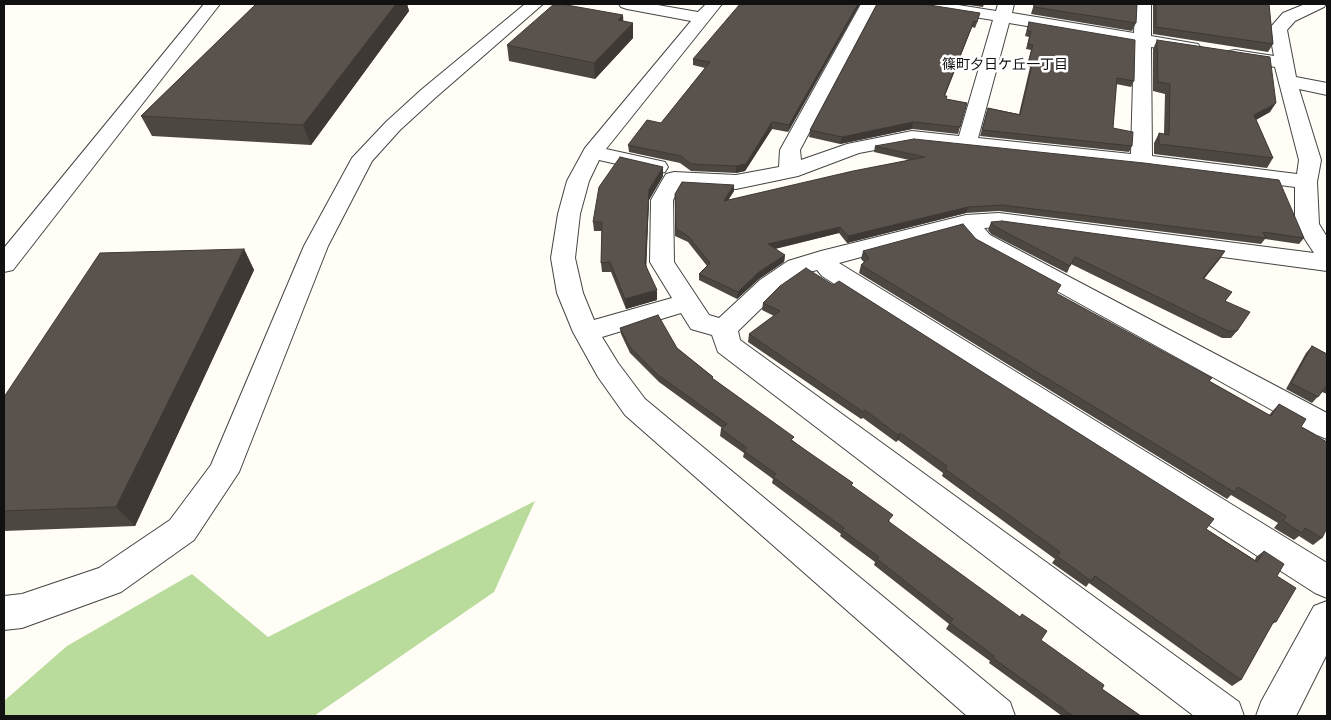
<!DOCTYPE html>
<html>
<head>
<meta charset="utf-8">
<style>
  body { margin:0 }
  #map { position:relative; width:1331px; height:720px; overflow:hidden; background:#fffdf5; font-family:Georgia,serif }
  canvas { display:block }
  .frame { position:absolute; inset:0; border:5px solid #111; pointer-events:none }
</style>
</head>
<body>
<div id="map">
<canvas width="1331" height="720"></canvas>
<div class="frame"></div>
</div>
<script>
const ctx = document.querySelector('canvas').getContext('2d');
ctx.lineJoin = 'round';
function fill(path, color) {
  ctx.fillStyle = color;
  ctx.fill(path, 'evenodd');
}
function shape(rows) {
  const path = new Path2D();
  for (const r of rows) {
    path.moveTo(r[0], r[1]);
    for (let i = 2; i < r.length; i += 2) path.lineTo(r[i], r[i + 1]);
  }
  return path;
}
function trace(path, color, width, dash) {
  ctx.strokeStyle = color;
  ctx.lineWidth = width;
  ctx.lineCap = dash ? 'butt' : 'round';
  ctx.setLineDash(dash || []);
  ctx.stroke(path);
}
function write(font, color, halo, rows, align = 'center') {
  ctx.font = font + ' Georgia,"Noto Sans JP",serif';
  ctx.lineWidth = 5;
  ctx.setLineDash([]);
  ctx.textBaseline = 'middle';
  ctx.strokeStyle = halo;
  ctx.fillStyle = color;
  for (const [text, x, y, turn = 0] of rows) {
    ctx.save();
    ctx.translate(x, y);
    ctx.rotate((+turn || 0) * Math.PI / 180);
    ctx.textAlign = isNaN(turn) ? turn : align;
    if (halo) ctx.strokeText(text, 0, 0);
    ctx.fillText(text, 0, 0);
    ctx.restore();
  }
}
fill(shape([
  [535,501,494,592,314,716,4,716,4,701,67,646,192,574,268,637]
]), '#b9dc9c');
const minor = shape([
  [204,4,220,4,13,270,4,272,4,248,204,4],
  [525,4,543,4,435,98,400,130,372,161,328,246,239,472,194,540,121,592,22,628,4,630,4,596,22,594,99,568,170,520,211,465,304,246,352,158,386,122,421,90,525,4],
  [619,4,652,4,698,12,706,4,722,4,606,149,665,162,668,167,665,172,657,173,599,160,589,181,580,214,575,258,583,293,594,320,672,298,650,262,651,200,663,179,666,174,674,172,736,175,779,167,780,150,861,4,877,4,800,150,801,160,847,144,912,131,959,136,993,20,924,9,918,7,916,4,952,4,996,11,998,4,1014,4,1012,13,1134,33,1135,4,1151,4,1151,36,1192,43,1198,44,1201,48,1198,52,1192,53,1151,47,1152,156,1297,174,1299,160,1275,67,1229,59,1226,55,1229,51,1235,50,1274,56,1269,29,1283,13,1305,4,1326,4,1324,7,1295,21,1287,30,1296,77,1327,83,1327,95,1299,89,1321,160,1317,182,1319,224,1327,237,1327,271,999,227,984,228,990,235,1327,413,1327,439,1317,435,974,245,961,230,839,263,1327,563,1327,598,1315,593,822,276,817,270,806,273,778,292,738,331,740,340,1239,702,1244,716,1194,716,718,352,712,335,691,329,681,313,602,337,618,363,645,399,1010,702,1015,716,967,716,625,415,598,377,573,332,557,293,551,258,558,214,567,181,585,148,691,21,627,9,621,7,619,4],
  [1009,23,1134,44,1131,154,978,138,1009,23],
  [912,143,1141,167,1295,187,1295,224,1314,253,999,213,966,215,821,251,788,261,760,280,719,318,709,315,674,262,673,200,681,186,736,189,798,176,859,153,912,143],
  [1327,601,1327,654,1296,716,1256,716,1261,702,1314,606,1327,601]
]);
trace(minor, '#444', 2);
fill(minor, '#fff');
fill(shape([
  [256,4,407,4,409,11,311,145,152,136,141,116],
  [745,4,860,4,788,132,772,129,745,171,736,173,691,171,680,163,629,152,628,145,661,123,705,68,693,65,693,59],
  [877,4,978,20,975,28,972,27,945,96,946,99,967,103,958,134,912,129,840,144,809,137,810,130],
  [962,4,984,4,983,7],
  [1034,4,1137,4,1136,23,1132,31,1031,14],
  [1153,4,1269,4,1273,44,1268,52,1153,34],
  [623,21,633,23,633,38,595,79,509,61,507,45],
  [1029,22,1134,81,1131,87,1116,84,1113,128,1132,146,1129,152,980,136,988,108,1019,114,1030,67,1027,66,1031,50,1026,49,1029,37,1025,36],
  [1157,40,1270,112,1256,120,1273,158,1267,168,1154,154,1154,143,1159,133,1164,134,1165,94,1153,91,1153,49],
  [875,146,1304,238,1299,244,1265,239,1261,244,999,211,966,213,847,243,839,233,774,249,785,255,784,262,759,279,737,299,699,280,699,274,707,266,688,242,675,236,675,194,734,191,728,200,909,160,874,152],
  [663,167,663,176,649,200,646,265,657,300,626,309,611,272,602,272,601,263,602,231,594,231,593,222],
  [991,222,1225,251,1204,279,1225,301,1237,331,1231,338,1222,338,1071,264,1067,273,991,234,988,230],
  [976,239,1056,293,1209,381,1269,415,1279,404,1301,427,1322,538,1313,545,1299,536,1294,540,1274,528,1278,523,1231,495,1227,499,859,273,861,265,864,262,861,259,863,251],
  [244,249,254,270,135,526,4,531,4,397],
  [780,286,1206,529,1255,560,1256,557,1264,551,1277,576,1276,622,1272,624,1241,680,1232,686,1089,583,1086,587,1052,563,1055,559,942,476,943,473,898,440,896,442,863,418,861,419,748,342,749,334,774,316,762,310,763,303],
  [620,328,677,348,713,377,713,379,852,486,890,521,889,522,1102,689,1141,716,1062,716,989,663,990,661,946,629,949,624,874,565,875,562,840,536,841,534,772,483,773,479,743,457,744,453,720,436,721,429,722,428,659,382,630,353,621,334],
  [1312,346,1327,354,1327,394,1322,392,1312,403,1286,389,1306,353]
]), '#4d4742');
fill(shape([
  [396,4,407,4,409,11,311,145,303,125],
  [858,4,860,4,788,132,789,125],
  [623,15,624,31,618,20],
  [974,21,972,27,942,102,944,96],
  [633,23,633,38,595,79,594,63],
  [1276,103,1270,112,1248,124,1254,115],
  [772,122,772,129,745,171,736,173,736,166],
  [913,122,912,129,840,144,842,137],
  [663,167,663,176,649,200,646,274,645,264,649,190],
  [734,185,734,191,724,207,724,201],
  [968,207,966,213,847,243,848,236],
  [840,227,839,233,767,251,768,244],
  [244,249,254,270,135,526,116,507],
  [1225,251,1220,259,1198,286,1203,278],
  [785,255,784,262,759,279,737,299,738,292,759,272],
  [657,290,657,300,626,309,625,299],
  [900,433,898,440,896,442,898,435]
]), '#3f3936');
const building = shape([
  [256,4,396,4,303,125,141,116,256,4],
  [554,4,561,4,623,15,618,20,633,23,594,63,507,45,554,4],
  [740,4,744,5,745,4,858,4,789,125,772,122,746,164,736,166,691,164,681,156,628,145,647,120,661,123,710,62,693,59,740,4],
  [877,4,923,4,980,13,977,22,974,21,944,96,947,96,946,99,967,103,960,127,913,122,842,137,810,130,877,4],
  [1034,4,1137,4,1136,23,1034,7,1034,4],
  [1156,4,1269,4,1273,44,1156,27,1156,4],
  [1029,22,1135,40,1134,81,1117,78,1113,128,1133,132,1132,146,982,130,988,108,1020,115,1033,61,1029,60,1033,45,1028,44,1031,31,1027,31,1029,22],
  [1157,40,1270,57,1276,103,1254,115,1273,158,1159,144,1159,133,1169,135,1170,84,1158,82,1157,40],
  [914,139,1144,163,1279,180,1304,238,1263,232,1266,238,1002,205,968,207,848,236,840,227,768,244,785,255,759,272,738,292,699,274,710,263,688,236,676,229,675,194,682,182,734,185,724,201,853,171,925,157,875,146,914,139],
  [620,157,663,167,649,190,645,264,657,290,625,299,610,262,601,263,602,222,593,222,599,187,620,157],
  [1002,221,1225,251,1203,278,1232,292,1225,301,1250,312,1237,331,1228,331,1075,257,1070,266,994,226,991,222,1002,221],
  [963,224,976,239,1061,285,1056,293,1212,378,1209,381,1271,416,1279,404,1306,419,1301,427,1327,442,1327,528,1322,538,1305,528,1302,533,1283,521,1286,516,1238,487,1234,492,861,265,869,258,863,251,963,224],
  [244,249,116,507,4,511,4,397,100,253,244,249],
  [806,268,833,285,839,281,1214,519,1206,529,1257,562,1264,551,1284,564,1277,576,1296,588,1276,622,1274,621,1241,680,1095,576,1091,581,1057,556,1060,552,945,469,947,466,900,433,898,435,865,410,863,412,749,334,780,311,763,303,780,286,806,268],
  [658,315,677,348,713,377,712,378,794,437,791,440,853,483,851,485,893,515,888,521,1020,617,1022,614,1047,631,1041,640,1104,685,1102,689,1141,716,1073,716,993,658,994,656,950,623,953,619,877,559,879,557,842,530,844,528,773,477,776,474,744,451,747,448,721,429,727,424,658,375,629,346,620,328,658,315],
  [1312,346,1327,354,1327,385,1318,397,1291,383,1312,346]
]);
fill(building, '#5a524d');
trace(building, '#3f3936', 1);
write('14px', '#111', '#fff', [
  ["篠町夕日ケ丘一丁目",1005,64]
]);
</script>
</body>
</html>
